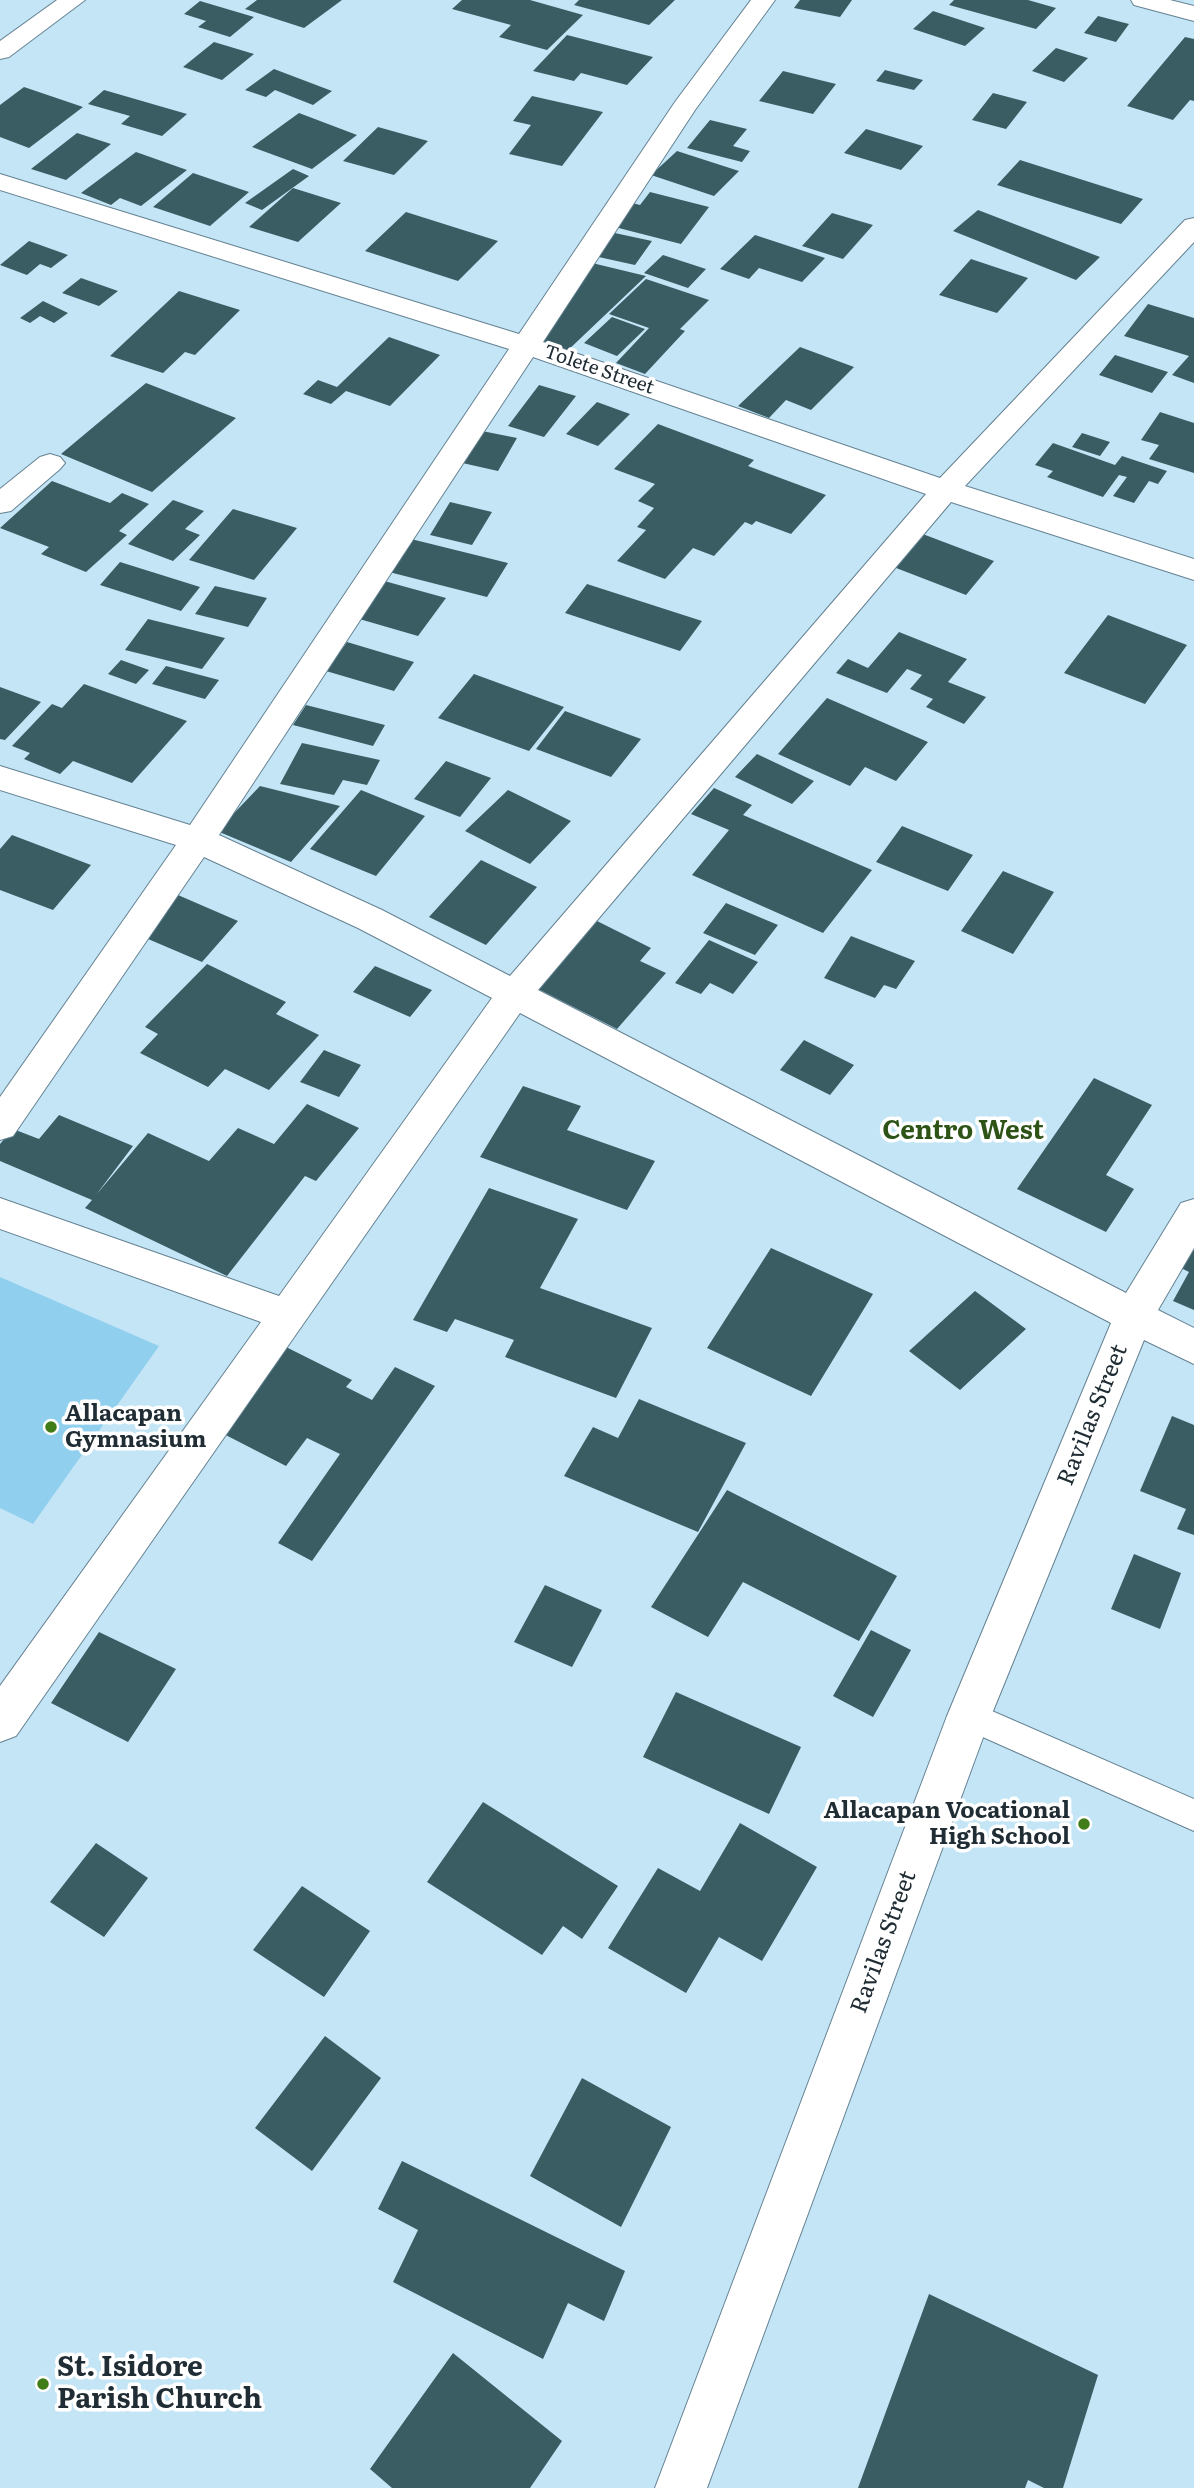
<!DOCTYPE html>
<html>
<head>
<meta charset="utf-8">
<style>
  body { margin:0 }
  canvas { display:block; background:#c4e5f6 }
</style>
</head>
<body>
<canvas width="1194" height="2488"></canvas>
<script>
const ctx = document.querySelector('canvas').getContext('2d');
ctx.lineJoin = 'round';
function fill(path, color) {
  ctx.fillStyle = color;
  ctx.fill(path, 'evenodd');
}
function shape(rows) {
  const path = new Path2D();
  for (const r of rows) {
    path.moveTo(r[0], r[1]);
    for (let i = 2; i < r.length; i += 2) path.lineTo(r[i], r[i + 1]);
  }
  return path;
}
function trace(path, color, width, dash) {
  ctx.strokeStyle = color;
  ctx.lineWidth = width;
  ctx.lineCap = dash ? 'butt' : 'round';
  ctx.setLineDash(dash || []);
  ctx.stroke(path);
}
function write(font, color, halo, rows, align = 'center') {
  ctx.font = font + ' Literata,serif';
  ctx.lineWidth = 7;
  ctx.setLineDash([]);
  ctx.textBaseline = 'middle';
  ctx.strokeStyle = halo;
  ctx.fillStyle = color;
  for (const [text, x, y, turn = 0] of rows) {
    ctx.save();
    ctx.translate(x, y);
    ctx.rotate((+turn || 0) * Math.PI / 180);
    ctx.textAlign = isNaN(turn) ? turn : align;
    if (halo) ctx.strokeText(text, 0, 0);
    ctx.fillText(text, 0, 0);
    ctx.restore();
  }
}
fill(shape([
  [0,1277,159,1346,33,1524,0,1508]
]), '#91cfef');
fill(shape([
  [257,0,342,0,304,28,245,9],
  [462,0,530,0,583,15,547,50,499,37,511,25,452,9],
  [579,0,675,0,649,25,574,5],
  [800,0,852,0,840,17,794,8],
  [954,0,1028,0,1056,8,1036,29,949,5],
  [200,1,254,17,230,37,198,27,206,21,184,14],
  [933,11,985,28,965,46,913,29],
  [1098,16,1129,24,1116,42,1084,33],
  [567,35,653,57,627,85,581,73,574,81,533,71],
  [1185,37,1194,39,1194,101,1190,100,1173,120,1127,106],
  [214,42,254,54,222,80,183,67],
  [1056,48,1088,58,1064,82,1032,71],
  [274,69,332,91,313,105,275,90,266,97,245,90],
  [885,70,923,80,914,90,876,81],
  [783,71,836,84,813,114,759,101],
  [24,87,83,107,29,148,0,137,0,105],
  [104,90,187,114,162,136,121,124,130,116,88,104],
  [993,93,1027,102,1006,129,972,120],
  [532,96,603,112,562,166,509,154,531,125,513,121],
  [299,113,357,135,312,169,252,147],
  [710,120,747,129,733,146,750,151,742,162,687,148],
  [378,127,428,141,394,175,343,161],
  [866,129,923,146,901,170,844,153],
  [77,133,111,144,66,180,31,169],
  [677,151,739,171,714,196,651,175],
  [136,152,187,170,141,206,120,198,111,205,81,193],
  [1020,160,1143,199,1121,224,997,185],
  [293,169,309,176,262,210,245,203],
  [193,173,249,192,210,226,153,207],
  [293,188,341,203,298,242,249,227],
  [650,192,709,207,681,244,607,225,625,201,640,205],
  [978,210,1100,257,1076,280,953,231],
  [406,212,498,241,458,281,365,251],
  [832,213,873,225,843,259,802,246],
  [610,232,652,241,635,265,594,256],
  [755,235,825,258,802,282,759,268,749,279,720,269],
  [29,241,68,255,51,268,40,264,27,275,0,265],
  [663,255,706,269,688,288,644,273],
  [971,259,1028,278,997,313,939,295],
  [592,263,646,276,564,354,528,342],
  [81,278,118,291,99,306,62,293],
  [646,279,709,300,680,329,685,331,645,374,616,363,649,328,609,314],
  [179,291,240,310,195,355,185,352,163,373,110,356],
  [43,301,68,313,54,323,40,316,30,323,20,318],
  [1148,304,1194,318,1194,383,1172,375,1189,356,1124,336],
  [612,317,645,329,617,356,584,343],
  [389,337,440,355,390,406,346,391,331,404,303,394,318,380,337,387],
  [800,347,854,367,811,410,786,400,769,418,738,406],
  [1115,355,1168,372,1152,393,1099,375],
  [146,383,236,418,152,492,61,454],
  [539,385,576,396,544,437,508,426],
  [597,402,630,414,598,446,566,434],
  [1160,412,1194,423,1194,473,1149,459,1159,445,1141,440],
  [658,424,754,460,748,466,826,495,791,534,756,521,752,525,745,522,714,556,693,548,665,579,617,561,646,530,637,527,654,508,638,501,655,484,614,469],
  [477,430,517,438,498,471,458,462],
  [1082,433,1110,442,1100,456,1072,447],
  [1053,443,1115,465,1122,456,1167,471,1158,484,1149,481,1134,503,1113,496,1127,477,1119,475,1103,497,1047,477,1053,471,1035,465],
  [52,481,110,503,122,493,149,504,119,531,127,535,86,572,41,554,49,547,0,528],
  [173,500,204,511,185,529,200,535,173,561,128,544],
  [450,502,492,512,472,545,430,535],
  [233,509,297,528,254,580,189,560],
  [920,533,994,561,966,595,891,566],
  [411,539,508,563,487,597,389,572],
  [120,562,200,587,181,611,100,585],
  [377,579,446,598,418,636,349,616],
  [587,584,702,621,680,651,565,613],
  [215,586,267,598,248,627,195,614],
  [1108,615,1187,645,1145,704,1064,673],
  [148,619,225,638,202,669,125,650],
  [899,632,967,659,948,682,986,697,964,724,926,707,933,699,910,689,922,675,907,669,887,693,836,673,848,659,868,668],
  [347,642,414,662,394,691,326,671],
  [121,660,149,670,136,684,108,674],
  [166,666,219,680,205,699,152,684],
  [474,674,564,707,529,751,438,718],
  [84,684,187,721,132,783,73,761,60,774,24,759,30,753,12,746,52,704,62,708],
  [0,687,41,702,5,740,0,739],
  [827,698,928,742,896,781,865,767,850,786,778,754],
  [306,705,385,725,373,746,293,725],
  [565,711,641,739,611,777,536,749],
  [302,743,380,760,367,785,343,780,334,795,280,784],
  [757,754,814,781,792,804,735,777],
  [446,761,491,778,460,817,414,799],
  [260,786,340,806,291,862,217,831],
  [714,788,752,805,743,815,872,870,823,933,692,875,729,830,691,814],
  [361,790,425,816,376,876,310,849],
  [508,790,571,821,530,864,465,831],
  [902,826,973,855,948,891,876,862],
  [12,835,91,865,53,910,0,890,0,849],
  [481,860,537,887,486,945,429,917],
  [1003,871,1054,892,1013,954,961,931],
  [171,892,238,921,202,962,134,933],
  [726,903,778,925,755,955,703,933],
  [591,918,651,948,640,961,666,973,617,1029,530,985],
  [851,936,915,961,896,989,884,985,875,998,824,978],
  [709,940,758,962,733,994,710,983,701,994,675,983],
  [207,964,286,1002,276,1014,319,1035,269,1090,225,1069,208,1087,140,1053,158,1034,145,1027],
  [375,966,432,990,410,1017,353,992],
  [804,1040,854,1065,830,1095,780,1070],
  [324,1050,361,1065,339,1097,300,1082],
  [1094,1078,1152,1105,1106,1175,1134,1189,1106,1232,1017,1189],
  [523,1086,581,1106,567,1130,655,1161,627,1210,480,1157],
  [307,1104,359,1128,316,1181,305,1176,227,1276,85,1208,92,1200,0,1161,0,1144,13,1129,39,1139,59,1115,133,1146,96,1195,148,1133,209,1161,238,1128,274,1144],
  [489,1188,578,1219,540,1288,652,1328,616,1398,505,1357,514,1340,455,1319,447,1332,413,1320],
  [1194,1238,1194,1310,1173,1301,1189,1272,1175,1265],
  [771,1248,873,1294,811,1396,707,1348],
  [975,1291,1026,1329,960,1390,909,1351],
  [280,1344,352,1380,346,1387,372,1400,395,1367,435,1386,312,1561,278,1543,340,1454,307,1438,286,1466,214,1429],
  [639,1399,746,1443,698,1532,564,1476,593,1427,618,1438],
  [1172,1416,1194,1425,1194,1535,1177,1529,1186,1509,1140,1491],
  [727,1490,897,1576,859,1641,743,1582,708,1637,651,1607],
  [1134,1554,1181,1573,1160,1629,1111,1609],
  [545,1585,602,1610,572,1667,514,1642],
  [871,1630,911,1650,873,1717,833,1696],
  [99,1632,176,1669,128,1742,51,1703],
  [676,1692,801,1747,769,1814,643,1757],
  [483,1802,618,1886,582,1939,563,1926,542,1955,427,1882],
  [740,1823,817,1867,762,1961,719,1937,686,1993,608,1948,658,1868,700,1891],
  [96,1843,148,1878,104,1937,50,1902],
  [302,1886,370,1931,324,1997,253,1950],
  [325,2036,381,2078,312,2171,255,2128],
  [582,2078,671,2127,621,2227,530,2176],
  [402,2161,625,2271,604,2321,568,2303,543,2359,393,2282,418,2230,378,2209],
  [929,2294,1098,2375,1063,2488,1044,2488,1028,2480,1025,2488,858,2488],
  [453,2353,562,2441,530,2488,392,2488,370,2469]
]), '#3a5d64');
const lane = shape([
  [969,1701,1194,1799,1194,1831,958,1726,953,1716,958,1706,969,1701]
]);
const street = shape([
  [57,0,85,0,9,57,0,59,0,41,57,0],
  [751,0,775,0,695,110,543,342,940,478,1185,220,1194,218,1194,242,965,486,1194,559,1194,580,951,502,538,990,1126,1293,1181,1203,1194,1199,1194,1248,1158,1310,1194,1328,1194,1364,1144,1340,991,1716,707,2488,655,2488,947,1716,1111,1323,520,1013,16,1736,0,1742,0,1686,261,1322,0,1229,0,1198,279,1296,492,998,358,928,204,857,13,1136,0,1140,0,1097,176,845,0,790,0,766,190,825,509,349,0,190,0,174,519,334,675,102,751,0],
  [533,357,926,494,510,976,382,910,219,835,533,357],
  [1131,0,1170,0,1194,6,1194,21,1134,5,1131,0],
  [50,454,60,457,65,463,60,469,11,511,0,513,0,489,40,457,50,454]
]);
trace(lane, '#648292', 2);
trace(street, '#648292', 2);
fill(lane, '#fff');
fill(street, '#fff');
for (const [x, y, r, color] of [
  [51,1427,7,"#407c17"],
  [1084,1824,7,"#407c17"],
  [43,2384,7,"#407c17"]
]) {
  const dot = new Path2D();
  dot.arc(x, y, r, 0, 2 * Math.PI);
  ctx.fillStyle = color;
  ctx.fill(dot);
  trace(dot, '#fff', 2.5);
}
write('19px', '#202d34', '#fff', [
  ["Tolete Street",599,370,19]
]);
write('bold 23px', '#202d34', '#fff', [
  ["Allacapan",65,1414],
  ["Gymnasium",65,1440],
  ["Allacapan Vocational",1070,1811,"right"],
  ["High School",1070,1837,"right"]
], 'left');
write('23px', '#202d34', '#fff', [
  ["Ravilas Street",1093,1415,-68],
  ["Ravilas Street",884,1942,-70]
]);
write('bold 26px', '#2d5416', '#fff', [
  ["Centro West",963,1131]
]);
write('bold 28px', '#202d34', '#fff', [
  ["St. Isidore",57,2368],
  ["Parish Church",57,2400]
], 'left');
</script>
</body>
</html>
